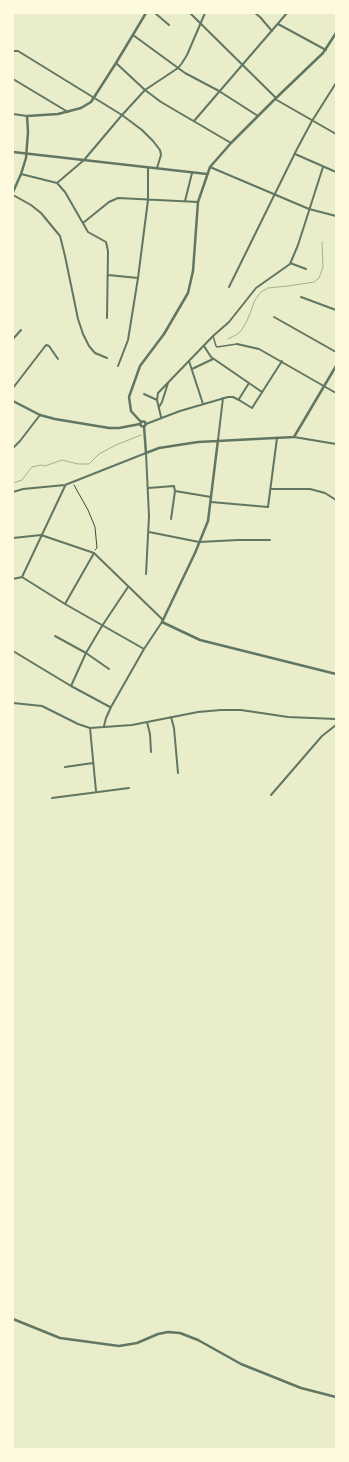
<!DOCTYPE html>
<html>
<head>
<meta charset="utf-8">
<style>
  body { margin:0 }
  #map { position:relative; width:349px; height:1462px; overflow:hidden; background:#e9edc9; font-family:"DejaVu Sans",sans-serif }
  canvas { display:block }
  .frame { position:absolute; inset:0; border:14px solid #fefae0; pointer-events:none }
</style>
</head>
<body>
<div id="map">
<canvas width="349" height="1462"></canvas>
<div class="frame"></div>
</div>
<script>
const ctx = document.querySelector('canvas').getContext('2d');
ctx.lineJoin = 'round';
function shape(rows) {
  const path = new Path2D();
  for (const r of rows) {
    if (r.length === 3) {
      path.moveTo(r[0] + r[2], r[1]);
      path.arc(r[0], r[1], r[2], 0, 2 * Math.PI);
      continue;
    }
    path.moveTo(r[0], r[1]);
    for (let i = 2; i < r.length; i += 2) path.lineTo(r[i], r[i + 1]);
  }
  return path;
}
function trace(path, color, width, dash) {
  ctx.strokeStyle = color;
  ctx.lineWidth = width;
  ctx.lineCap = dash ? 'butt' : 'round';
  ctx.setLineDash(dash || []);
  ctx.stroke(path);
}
trace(shape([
  [228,339,236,335,241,331,247,321,255,300,261,292,268,288,288,286,314,282,319,278,323,267,322,242],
  [13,483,22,480,32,467,41,465,45,466,62,460,78,464,89,464,99,454,116,445,141,435]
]), '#a3b18a', 1);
trace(shape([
  [74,485,88,510,95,527,97,548,95,550]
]), '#344e41', 1);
trace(shape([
  [213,336,216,346,217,347,237,344]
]), '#617663', 1.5);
trace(shape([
  [155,13,169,25],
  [190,13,276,98],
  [255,13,260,17,272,31],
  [278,24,326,50],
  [133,35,185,73,219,91,258,116],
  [13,51,18,51,122,115,142,130,153,141,160,150,161,155,157,168],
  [116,63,145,90,161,102,231,143],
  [13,79,68,112],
  [275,99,336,134],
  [13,114,27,116],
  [194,121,287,13],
  [295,154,336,172],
  [210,167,309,209,336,216],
  [21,174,57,183,65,192,88,232,106,242,108,251,107,318],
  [57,183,84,160,122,115,145,90,178,68,182,63,187,55,205,13],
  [13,195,31,205,41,213,60,236,65,256,78,319,83,334,89,346,95,353,107,358],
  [185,201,192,173],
  [83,223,109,202,118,198,198,202],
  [290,263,306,269],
  [108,275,138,278],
  [229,287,297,149,312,121,336,83],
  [301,297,336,310],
  [274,317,336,352],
  [13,339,21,330],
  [237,344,259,349,336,393],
  [204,346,211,357,262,392],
  [189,361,203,404],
  [118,366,128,340,138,278,148,200,148,167],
  [192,369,213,359],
  [13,388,46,345,49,346,58,359],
  [144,394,157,400,161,417],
  [239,399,249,383],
  [157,400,158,393,213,336,229,322,256,288,290,264,298,245,323,167],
  [159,407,162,402,168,383],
  [146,424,180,411,228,397,233,397,239,400,252,408,282,361],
  [294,437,336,444],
  [218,440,223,398],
  [13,448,20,441,40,415],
  [148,488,174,486,175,491,171,519],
  [271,489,310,489,325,493,336,500],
  [175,491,211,497],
  [13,492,23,489,65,485,146,453,149,516,146,574],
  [211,502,268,507,277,438],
  [149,532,199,542,238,540,270,540],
  [13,538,41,535,94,553,163,620],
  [22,577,65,486],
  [13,579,22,577,65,604,144,649],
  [65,604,94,553],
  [55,636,86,653,109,669],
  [13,651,71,686,110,707],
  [71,686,86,653,102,626,128,587],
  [13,703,42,706,78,724,90,728,132,725,198,712,221,710,241,710,288,717,336,719],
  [171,717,174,728,178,773],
  [147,722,150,734,151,752],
  [104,726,106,718,111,707,144,649,162,622],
  [90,728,96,791],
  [65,767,93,763],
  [271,795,322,736,336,725],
  [52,798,129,788]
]), '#617663', 2);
trace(shape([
  [13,152,207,174],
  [13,192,21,174,26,158,28,132,27,116,58,114,81,108,91,102,116,63,146,13],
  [13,401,40,415,55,419,109,428,119,428,140,424],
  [143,424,2.5],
  [141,422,131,411,129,397,140,366,164,334,188,293,193,271,198,202,210,167,231,143,275,99,323,53,336,33],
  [144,426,146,453,159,448,198,442,294,437,336,366],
  [218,440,208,521,195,553,162,622,200,640,336,674],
  [13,1319,60,1338,119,1346,137,1343,158,1334,168,1332,180,1333,198,1340,241,1364,301,1388,336,1397]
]), '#617663', 2.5);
</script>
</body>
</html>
